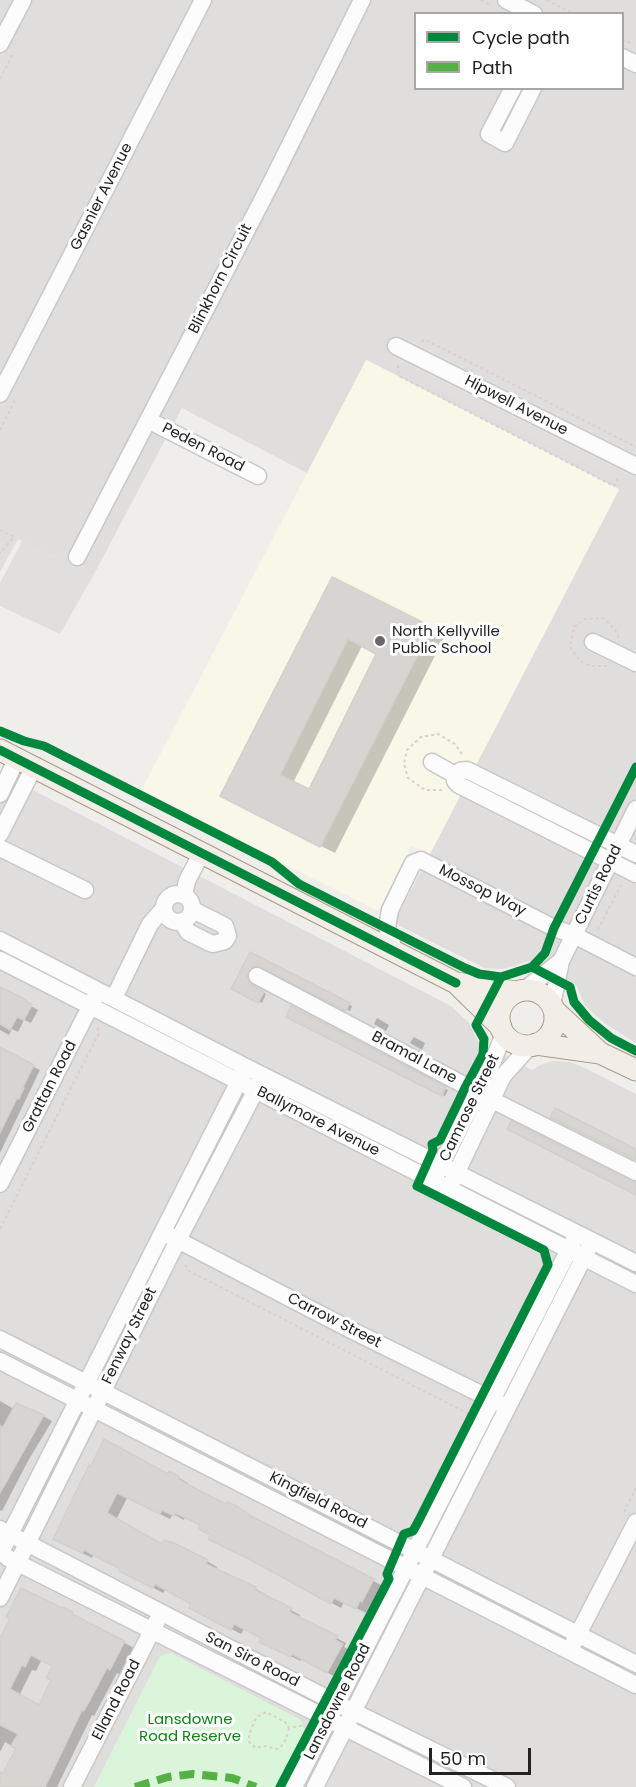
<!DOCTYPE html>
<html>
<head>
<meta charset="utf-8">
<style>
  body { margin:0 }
  #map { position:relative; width:636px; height:1787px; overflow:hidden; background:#f0eeeb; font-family:Poppins,sans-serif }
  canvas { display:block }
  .legend { position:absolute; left:414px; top:12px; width:210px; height:78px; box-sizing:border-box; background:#fff; border:2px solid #a7a7a7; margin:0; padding:8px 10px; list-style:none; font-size:18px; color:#222 }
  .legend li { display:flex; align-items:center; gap:12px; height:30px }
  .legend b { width:30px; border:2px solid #a7a7a7 }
  .scale { position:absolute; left:429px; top:1748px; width:102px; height:27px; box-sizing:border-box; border:3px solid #222; border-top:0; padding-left:8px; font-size:18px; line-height:21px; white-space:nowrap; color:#222; -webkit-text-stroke:4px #fff; paint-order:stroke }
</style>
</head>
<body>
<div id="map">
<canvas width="636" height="1787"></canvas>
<ul class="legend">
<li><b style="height:8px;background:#00873e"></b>Cycle path</li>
<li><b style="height:8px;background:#55b145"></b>Path</li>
</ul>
<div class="scale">50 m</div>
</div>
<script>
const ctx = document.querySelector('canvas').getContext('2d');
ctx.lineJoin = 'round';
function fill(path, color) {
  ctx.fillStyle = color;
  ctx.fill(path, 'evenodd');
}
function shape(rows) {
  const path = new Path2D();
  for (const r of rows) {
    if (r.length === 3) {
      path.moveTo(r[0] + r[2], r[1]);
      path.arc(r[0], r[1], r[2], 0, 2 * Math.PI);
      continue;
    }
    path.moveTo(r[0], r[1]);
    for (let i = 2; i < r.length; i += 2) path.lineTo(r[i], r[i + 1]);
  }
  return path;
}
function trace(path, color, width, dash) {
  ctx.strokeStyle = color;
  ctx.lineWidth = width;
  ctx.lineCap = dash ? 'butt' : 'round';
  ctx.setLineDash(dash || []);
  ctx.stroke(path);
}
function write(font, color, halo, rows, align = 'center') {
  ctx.font = font + ' Poppins,sans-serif';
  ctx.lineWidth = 6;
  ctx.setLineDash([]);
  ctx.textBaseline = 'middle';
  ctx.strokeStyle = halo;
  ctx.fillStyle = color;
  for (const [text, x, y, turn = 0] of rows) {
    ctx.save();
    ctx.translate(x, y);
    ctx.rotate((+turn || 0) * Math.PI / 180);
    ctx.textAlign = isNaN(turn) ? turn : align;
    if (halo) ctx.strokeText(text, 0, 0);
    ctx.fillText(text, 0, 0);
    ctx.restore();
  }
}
fill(shape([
  [0,0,636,0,636,1043,607,1025,585,1006,577,986,527,962,503,969,484,968,394,923,619,490,367,360,307,473,182,408,93,576,18,539,0,572],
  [416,14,622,14,622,88,416,88],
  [0,773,451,1006,469,1023,478,1042,532,1070,540,1065,554,1061,569,1062,581,1066,636,1094,636,1787,0,1787]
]), '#dfdedc');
fill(shape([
  [366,360,619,489,430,854,411,846,378,911,140,793]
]), '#f8f7e8');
fill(shape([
  [171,1653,301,1720,305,1733,277,1787,94,1787,160,1656]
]), '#daf5da');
fill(shape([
  [430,369,619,467,613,477,424,382],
  [22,541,93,576,60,634,0,606,0,583]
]), '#e0dfde');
fill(shape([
  [332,579,445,636,335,853,236,804],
  [362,646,378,654,310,791,293,783],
  [251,954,352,1006,350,1011,261,966,254,969,249,978,254,988,266,994,262,1003,233,988],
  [0,988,38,1010,31,1023,24,1020,18,1032,12,1029,9,1035,0,1030],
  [292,1008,448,1090,445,1096,288,1016],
  [377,1018,389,1025,386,1031,374,1024],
  [414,1037,425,1043,422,1050,410,1043],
  [3,1051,40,1070,0,1153,0,1058],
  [0,1401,14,1409,43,1416,52,1421,28,1461,2,1511,0,1510],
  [90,1467,169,1476,170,1473,188,1483,187,1485,383,1586,372,1607,370,1605,366,1613,344,1602,341,1608,260,1564,212,1535,202,1525,185,1517,184,1520,173,1514,170,1519,127,1498,116,1520,162,1546,207,1561,217,1567,215,1570,256,1589,265,1594,264,1596,300,1615,299,1619,346,1643,344,1647,351,1651,337,1678,302,1658,301,1661,271,1647,263,1638,244,1629,241,1634,201,1613,193,1604,166,1588,163,1593,131,1576,122,1568,94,1554,92,1558,64,1544],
  [64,1609,82,1619,82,1620,134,1648,120,1675,117,1673,94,1716,92,1715,57,1787,0,1787,0,1778,4,1775,18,1749,5,1742,0,1752,0,1643],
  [42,1659,54,1666,53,1680,39,1707,19,1696,32,1670,36,1671]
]), '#0003');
const building = shape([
  [332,577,432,627,320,847,220,796,332,577],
  [348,639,376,654,309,789,280,775,348,639],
  [250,952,350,1003,346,1011,257,966,251,968,247,976,252,985,264,992,258,1003,231,989,250,952],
  [0,987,23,998,32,1005,24,1020,17,1017,10,1030,0,1024,0,987],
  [291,1006,446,1087,442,1096,286,1017,291,1006],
  [0,1047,34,1065,23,1087,24,1088,19,1099,17,1098,0,1133,0,1047],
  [555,1108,636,1149,636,1160,550,1117,555,1108],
  [511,1121,636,1182,636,1195,507,1129,511,1121],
  [16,1403,44,1415,0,1493,0,1426,3,1427,16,1403],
  [104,1439,168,1474,169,1471,179,1476,178,1479,204,1493,226,1504,227,1502,237,1506,251,1516,374,1579,362,1602,360,1601,356,1609,334,1598,331,1604,249,1559,208,1539,211,1535,198,1529,200,1525,175,1513,174,1516,162,1510,160,1514,117,1493,107,1513,162,1544,164,1540,172,1543,172,1542,208,1560,206,1564,256,1587,255,1590,292,1608,289,1612,338,1636,335,1640,343,1644,327,1673,292,1654,291,1657,259,1642,261,1638,234,1624,231,1630,189,1608,191,1604,155,1584,153,1588,119,1571,120,1569,84,1550,82,1553,53,1539,89,1465,91,1466,104,1439],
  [21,1588,62,1608,63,1607,73,1612,72,1614,125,1641,110,1670,107,1668,84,1711,82,1710,45,1787,0,1787,0,1772,3,1773,16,1749,11,1746,18,1734,0,1725,0,1638,10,1619,6,1617,21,1588],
  [31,1655,52,1666,46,1678,51,1680,39,1705,10,1689,22,1665,25,1667,31,1655]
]);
fill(building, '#d7d4d2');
trace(building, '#d3d0cc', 1.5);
const minor = shape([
  [506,0,534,14],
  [0,44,23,0],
  [622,57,636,64],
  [513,88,489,134,505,143,533,88],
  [396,346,636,466],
  [0,394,203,0],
  [148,420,258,476],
  [77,557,269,187,362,0],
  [593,642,636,663],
  [432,762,455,775],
  [0,794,17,758],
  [0,834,34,767],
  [0,848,85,890],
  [636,854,467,770,460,771,455,775,455,781,459,785,636,874],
  [178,908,14],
  [184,894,187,881,202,852],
  [182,922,188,932,210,943,213,944,225,941,228,936,225,926,193,910],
  [0,940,246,1067,636,1263],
  [394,950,387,927,390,910,413,863,421,860,554,928,574,935,636,967],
  [0,960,636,1284],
  [257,976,502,1105,636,1172],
  [523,991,561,961],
  [114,998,150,924,164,908],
  [552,1005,561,961,636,809],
  [436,1175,490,1068,504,1034],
  [452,1182,503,1076,530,1046],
  [0,1184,95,997],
  [168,1235,349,1329,501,1404],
  [0,1339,636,1664],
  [0,1361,636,1685],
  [0,1529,338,1704,507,1787],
  [0,1554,243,1073],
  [8,1558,463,1787],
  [0,1598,178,1240,260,1082],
  [573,1644,636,1522],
  [72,1787,157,1621],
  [294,1787,574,1240],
  [315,1787,588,1249]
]);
const major = shape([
  [0,750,456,983,501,1027],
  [456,983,516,992],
  [527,1018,28],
  [555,1011,600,1053,636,1070],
  [536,1044,600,1053]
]);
trace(minor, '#c9c8c7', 19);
trace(major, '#a79c86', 23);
trace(shape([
  [481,0,492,6],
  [547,0,573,14],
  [622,39,633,44],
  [0,79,14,52],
  [421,341,426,340,636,447],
  [398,365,399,376,614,486,619,476],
  [0,430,15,400],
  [0,530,14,537,0,553],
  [607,666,591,666,580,661,570,647,574,627,585,619,603,618,614,628,619,638],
  [442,790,425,790,408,778,404,764,407,750,421,737,438,734,455,744,463,756],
  [598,930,621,885],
  [0,1229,99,1033,97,1027],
  [185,1265,189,1271,469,1414],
  [624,1512,636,1488],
  [289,1728,286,1739,280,1748,276,1749,265,1746,256,1748,249,1742,249,1735,254,1722,257,1717,266,1712,285,1722,289,1728,305,1725]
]), '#dccecd', 2, [3, 3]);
trace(minor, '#fdfcfc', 16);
trace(major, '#f3ede7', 21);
trace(shape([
  [135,1787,168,1777,193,1774,232,1778,256,1787]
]), '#55b145', 8, [15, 8]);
trace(shape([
  [0,731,24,741,44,746,272,862,299,884,465,968,479,974,501,977,532,967,570,987,574,1002,589,1020,611,1038,636,1051],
  [0,750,456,983],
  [532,967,545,953,554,928,636,767],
  [280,1787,389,1579,387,1574,404,1534,413,1531,418,1522,548,1265,544,1250,417,1186,433,1150,432,1144,440,1140,466,1086,483,1054,484,1039,476,1025,501,977]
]), '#00873e', 9);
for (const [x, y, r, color] of [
  [380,641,6,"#6a6968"]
]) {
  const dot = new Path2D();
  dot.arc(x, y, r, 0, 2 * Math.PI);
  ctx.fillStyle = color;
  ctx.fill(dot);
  trace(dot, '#fff', 2);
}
write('15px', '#222', '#fff', [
  ["Gasnier Avenue",102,197,-63],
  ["Blinkhorn Circuit",221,279,-63],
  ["Hipwell Avenue",516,406,27],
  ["Peden Road",203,448,27],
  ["Curtis Road",599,885,-64],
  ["Mossop Way",482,891,27],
  ["Bramal Lane",414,1058,28],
  ["Grattan Road",50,1087,-63],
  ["Camrose Street",470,1108,-64],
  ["Ballymore Avenue",318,1122,27],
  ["Carrow Street",334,1321,27],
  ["Fenway Street",130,1336,-64],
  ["Kingfield Road",318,1501,27],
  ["San Siro Road",252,1660,27],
  ["Elland Road",117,1700,-63],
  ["Lansdowne Road",338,1702,-63]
]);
write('15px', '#222', '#fff', [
  ["North Kellyville",392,632],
  ["Public School",392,649]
], 'left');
write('15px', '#0c8416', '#fff', [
  ["Lansdowne",190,1720],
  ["Road Reserve",190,1737]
]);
</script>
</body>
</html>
